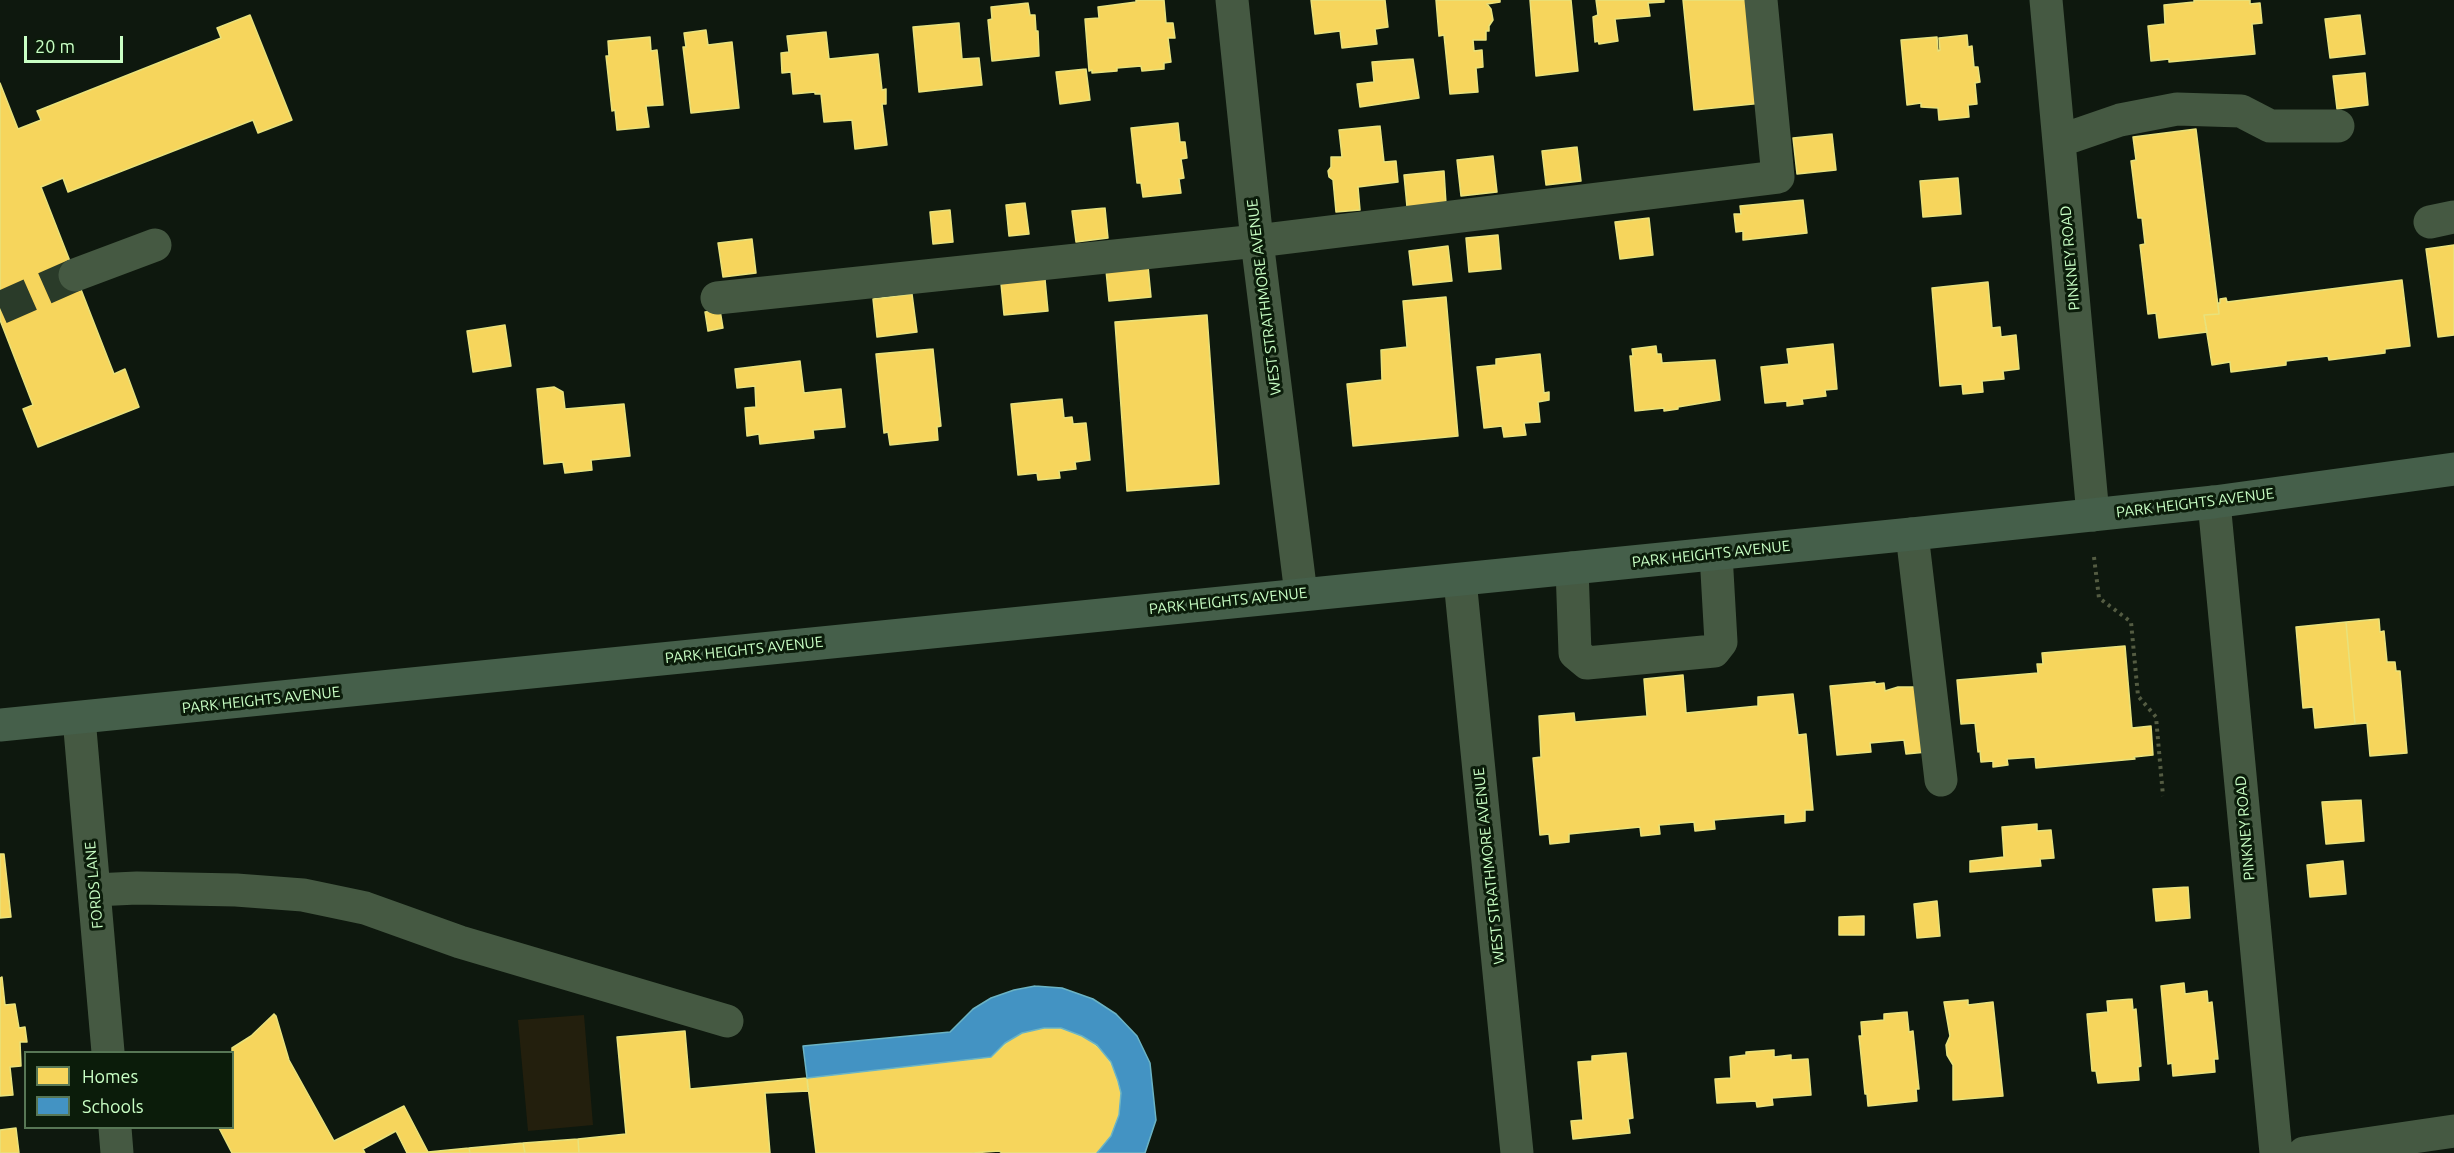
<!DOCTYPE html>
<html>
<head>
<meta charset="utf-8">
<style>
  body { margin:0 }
  #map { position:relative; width:2454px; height:1153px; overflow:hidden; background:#0e180e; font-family:Ubuntu,sans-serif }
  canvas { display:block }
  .legend { position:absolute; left:24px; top:1051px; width:210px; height:78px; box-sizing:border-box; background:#0b1c0a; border:2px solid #577755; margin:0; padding:8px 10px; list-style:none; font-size:18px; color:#c9ffc5 }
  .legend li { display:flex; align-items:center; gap:12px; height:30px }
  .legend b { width:30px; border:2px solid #577755 }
  .scale { position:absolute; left:24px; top:36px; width:99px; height:27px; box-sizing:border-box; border:3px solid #c9ffc5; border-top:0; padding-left:8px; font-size:18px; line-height:21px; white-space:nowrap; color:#c9ffc5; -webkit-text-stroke:4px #0b1c0a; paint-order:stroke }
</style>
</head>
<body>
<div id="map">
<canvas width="2454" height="1153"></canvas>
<ul class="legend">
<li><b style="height:16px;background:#f6d55c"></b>Homes</li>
<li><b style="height:16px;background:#4393c3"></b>Schools</li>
</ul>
<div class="scale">20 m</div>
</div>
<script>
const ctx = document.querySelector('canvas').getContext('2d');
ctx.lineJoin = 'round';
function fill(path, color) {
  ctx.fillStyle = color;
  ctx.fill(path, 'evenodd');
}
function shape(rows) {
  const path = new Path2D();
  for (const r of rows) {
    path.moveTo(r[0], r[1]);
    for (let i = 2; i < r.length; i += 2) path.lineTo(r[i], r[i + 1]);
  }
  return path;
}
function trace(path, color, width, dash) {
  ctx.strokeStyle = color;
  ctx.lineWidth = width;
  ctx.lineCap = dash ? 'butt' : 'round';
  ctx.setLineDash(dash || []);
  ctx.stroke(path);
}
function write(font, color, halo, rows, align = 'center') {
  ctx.font = font + ' Ubuntu,sans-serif';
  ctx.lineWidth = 6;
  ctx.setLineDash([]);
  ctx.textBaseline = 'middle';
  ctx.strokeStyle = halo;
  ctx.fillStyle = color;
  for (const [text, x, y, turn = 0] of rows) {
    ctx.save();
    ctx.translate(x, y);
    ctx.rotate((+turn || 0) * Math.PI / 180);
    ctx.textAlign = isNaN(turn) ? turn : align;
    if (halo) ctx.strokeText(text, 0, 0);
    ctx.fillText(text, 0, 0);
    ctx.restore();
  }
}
fill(shape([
  [584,1015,593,1125,528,1131,518,1020]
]), '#231f0d');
const homes = shape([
  [1136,0,1164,0,1166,23,1173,23,1175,38,1168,38,1171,62,1164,63,1164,69,1142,71,1141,66,1117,68,1117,71,1092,73,1092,70,1089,71,1085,19,1099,18,1098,7,1136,2,1136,0],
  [1311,0,1385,0,1388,27,1375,29,1377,44,1342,48,1340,31,1315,34,1311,0],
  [1436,0,1500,0,1500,2,1487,4,1491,9,1493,20,1489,26,1489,31,1486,31,1486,40,1473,40,1474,51,1482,50,1483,67,1476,68,1478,92,1450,94,1444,35,1439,36,1436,0],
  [1530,0,1571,0,1578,71,1536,76,1530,0],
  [1596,0,1664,0,1664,2,1648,3,1650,16,1615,19,1618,41,1599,44,1598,41,1595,42,1593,17,1598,15,1596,0],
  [1683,0,1751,0,1763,103,1694,110,1683,0],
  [2194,0,2250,0,2250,4,2260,3,2262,23,2252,24,2255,54,2169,62,2169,59,2151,61,2148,26,2165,24,2164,5,2194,2,2194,0],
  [1028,3,1030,15,1035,15,1036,31,1038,31,1039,56,992,61,988,20,992,19,991,7,1028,3],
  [250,15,292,120,258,133,253,120,68,192,63,178,41,187,114,374,125,369,139,407,38,447,23,409,33,405,0,320,0,83,18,129,41,120,37,111,221,38,217,28,250,15],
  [2360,15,2365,54,2330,58,2325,19,2360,15],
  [959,23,962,59,979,58,982,85,919,92,913,27,959,23],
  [706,30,708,45,732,42,739,108,691,113,683,47,686,47,684,33,706,30],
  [826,32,829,59,878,54,882,90,886,89,886,104,882,104,887,145,855,149,852,120,824,122,821,94,815,94,815,92,793,94,791,72,782,73,781,53,789,52,787,36,826,32],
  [1967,35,1968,47,1972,46,1974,67,1978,67,1980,82,1975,83,1977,104,1968,105,1969,117,1939,120,1938,108,1921,107,1921,103,1907,105,1901,40,1937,37,1938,51,1940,50,1939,38,1967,35],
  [650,37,651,51,657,50,663,105,646,106,649,127,617,130,615,110,612,111,606,56,609,56,608,41,650,37],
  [1413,59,1419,98,1360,107,1357,84,1374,82,1372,62,1413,59],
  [1086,69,1090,100,1060,104,1056,72,1086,69],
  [2365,73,2368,105,2337,109,2333,76,2365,73],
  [1178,123,1180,142,1185,142,1187,158,1181,159,1184,178,1179,179,1181,193,1143,197,1141,183,1137,183,1131,128,1178,123],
  [1380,126,1384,162,1396,161,1398,182,1358,187,1360,210,1336,212,1333,180,1329,177,1328,171,1331,167,1331,157,1342,157,1339,130,1380,126],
  [2196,129,2219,314,2204,315,2207,332,2159,338,2156,313,2148,314,2140,245,2145,244,2142,218,2138,218,2131,161,2136,160,2133,137,2196,129],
  [1832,134,1836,170,1797,174,1793,138,1832,134],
  [1577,147,1581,181,1546,185,1542,151,1577,147],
  [1493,156,1497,192,1461,196,1457,160,1493,156],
  [1444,171,1446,204,1407,207,1404,175,1444,171],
  [1958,178,1961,214,1923,217,1920,181,1958,178],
  [1803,200,1807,233,1743,240,1743,231,1736,232,1734,214,1741,214,1740,206,1803,200],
  [1025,203,1029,234,1009,236,1006,205,1025,203],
  [1105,208,1108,238,1076,242,1072,211,1105,208],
  [950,210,953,242,933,244,930,212,950,210],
  [1649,218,1653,255,1620,259,1615,222,1649,218],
  [1498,235,1501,269,1469,272,1466,238,1498,235],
  [752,239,756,273,723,277,718,243,752,239],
  [2454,245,2454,335,2438,337,2426,249,2454,245],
  [1448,246,1452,281,1413,285,1409,251,1448,246],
  [1147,256,1151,297,1109,301,1105,260,1147,256],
  [1044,269,1048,311,1004,315,1000,273,1044,269],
  [2402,280,2410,346,2385,349,2385,353,2329,360,2328,356,2286,361,2286,365,2231,372,2230,362,2212,365,2204,315,2219,314,2218,303,2220,303,2220,299,2226,298,2227,302,2402,280],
  [1988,282,1992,328,2000,327,2001,337,2016,335,2019,369,2003,371,2004,379,1982,381,1983,392,1963,394,1962,384,1940,386,1932,288,1988,282],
  [912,294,917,332,877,337,873,299,912,294],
  [1446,297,1458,436,1353,446,1347,384,1382,380,1381,350,1407,347,1403,301,1446,297],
  [720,310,723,328,708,331,705,312,720,310],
  [1207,315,1219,484,1127,491,1115,322,1207,315],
  [505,325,511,366,473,372,467,331,505,325],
  [1833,344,1837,389,1825,390,1826,396,1802,399,1803,404,1787,406,1787,401,1765,403,1761,367,1789,364,1787,349,1833,344],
  [1656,346,1657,354,1661,354,1662,363,1715,360,1720,400,1678,407,1678,409,1664,411,1664,408,1635,411,1630,356,1633,356,1632,349,1656,346],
  [933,349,941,426,937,427,938,440,890,445,888,432,884,433,876,354,933,349],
  [1540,354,1544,393,1549,392,1549,400,1538,402,1540,422,1524,423,1526,435,1504,437,1502,426,1484,428,1477,367,1496,365,1496,359,1540,354],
  [800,361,804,393,841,389,845,427,813,430,814,438,760,444,759,434,747,436,745,408,756,407,755,386,737,388,735,369,800,361],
  [554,387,563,392,565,409,624,404,630,456,591,460,592,470,565,473,563,462,544,464,537,389,554,387],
  [1062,399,1064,418,1072,417,1073,424,1086,423,1090,460,1075,462,1076,469,1059,471,1060,478,1038,480,1037,473,1018,475,1011,404,1062,399],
  [2379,619,2380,632,2384,631,2387,662,2395,662,2396,671,2400,671,2407,753,2370,756,2367,723,2355,724,2346,622,2379,619],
  [2346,622,2355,724,2315,728,2313,707,2303,708,2296,627,2346,622],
  [2125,646,2132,728,2151,726,2153,755,2134,757,2135,759,2036,768,2035,757,2007,759,2008,765,1993,767,1993,761,1981,762,1980,751,1978,752,1975,723,1961,724,1957,680,2038,673,2037,664,2043,664,2042,653,2125,646],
  [1683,675,1686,713,1758,706,1758,697,1793,694,1798,735,1806,734,1813,810,1805,810,1805,821,1785,823,1785,814,1714,820,1715,829,1695,831,1694,822,1659,825,1660,834,1641,836,1640,827,1569,834,1569,842,1550,844,1549,834,1540,835,1533,758,1541,757,1539,716,1574,713,1575,722,1647,716,1644,679,1683,675],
  [1875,682,1875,684,1884,683,1885,691,1898,687,1925,687,1927,752,1906,754,1904,740,1870,743,1871,752,1837,755,1830,686,1875,682],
  [2361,800,2364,841,2326,844,2322,802,2361,800],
  [2037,824,2037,831,2051,830,2054,858,2040,859,2041,866,1970,872,1970,861,2004,857,2002,827,2037,824],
  [0,854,4,854,11,917,0,918,0,854],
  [2343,861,2346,894,2310,897,2307,865,2343,861],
  [2188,887,2190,918,2156,921,2153,889,2188,887],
  [1937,901,1940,936,1917,938,1914,904,1937,901],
  [1864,916,1864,935,1839,935,1839,917,1864,916],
  [2,977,5,1005,15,1004,19,1028,25,1027,27,1042,20,1042,21,1066,10,1067,13,1095,0,1096,0,978,2,977],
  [2184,983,2185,994,2207,991,2208,1003,2212,1002,2218,1059,2214,1059,2215,1072,2173,1076,2172,1063,2168,1064,2161,986,2184,983],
  [2132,999,2133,1010,2136,1009,2141,1066,2138,1067,2139,1080,2098,1083,2096,1071,2092,1071,2087,1014,2108,1012,2107,1001,2132,999],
  [1968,1000,1968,1005,1993,1002,2003,1096,1953,1100,1953,1065,1947,1055,1946,1045,1950,1036,1944,1002,1968,1000],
  [1907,1012,1909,1032,1913,1031,1919,1089,1916,1089,1917,1101,1868,1106,1867,1094,1865,1094,1859,1036,1862,1036,1861,1022,1884,1020,1884,1014,1907,1012],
  [274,1014,276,1016,289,1060,334,1141,404,1106,428,1152,469,1148,470,1153,407,1153,396,1131,363,1149,365,1153,232,1153,219,1128,232,1128,232,1048,251,1036,274,1014],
  [1044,1028,1061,1028,1086,1038,1104,1052,1114,1069,1121,1093,1119,1115,1111,1136,1097,1153,1002,1153,999,1151,972,1153,816,1153,807,1078,991,1057,1011,1039,1026,1031,1044,1028],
  [685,1031,690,1089,807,1078,808,1091,765,1093,770,1153,579,1153,578,1139,626,1134,617,1037,685,1031],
  [1774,1050,1774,1057,1791,1055,1791,1060,1808,1059,1811,1095,1772,1098,1773,1105,1757,1107,1756,1101,1717,1103,1715,1079,1731,1078,1730,1057,1746,1055,1746,1052,1774,1050],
  [1626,1053,1633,1118,1628,1119,1630,1133,1573,1139,1571,1121,1583,1120,1578,1062,1592,1061,1592,1056,1626,1053],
  [16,1128,19,1153,0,1153,0,1130,16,1128],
  [578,1139,579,1153,525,1153,523,1143,578,1139],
  [523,1143,525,1153,470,1153,469,1148,523,1143]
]);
fill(homes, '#f6d55c');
trace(homes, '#e8e27c', 1.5);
const schools = shape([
  [1035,986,1062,988,1093,999,1116,1014,1137,1036,1150,1063,1156,1120,1145,1153,1097,1153,1111,1136,1119,1115,1121,1093,1118,1081,1111,1062,1097,1045,1082,1036,1061,1028,1044,1028,1022,1033,1005,1043,991,1057,807,1078,803,1046,950,1032,973,1009,991,998,1014,990,1035,986]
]);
fill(schools, '#4393c3');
trace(schools, '#6bb3c4', 1.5);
trace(shape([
  [0,308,75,275]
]), '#2a3b29', 33, [33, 16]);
trace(shape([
  [2094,557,2099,598,2131,622,2138,696,2156,717,2163,796]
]), '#545c42', 4, [3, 4.5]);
trace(shape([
  [1232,0,1257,241,1301,594],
  [2046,0,2093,515],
  [2059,141,2120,120,2177,109,2241,111,2270,126,2338,126],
  [2430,222,2454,217],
  [75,275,155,245],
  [717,298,1257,241,1778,177,1761,0],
  [2214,502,2276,1153],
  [1912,534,1941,780],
  [1572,568,1575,653,1587,663,1714,651,1721,642,1716,554],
  [1460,580,1517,1153],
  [79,718,108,1052],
  [94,890,137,888,236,890,303,895,365,908,460,942,727,1021],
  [115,1128,117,1153],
  [2304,1153,2454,1131]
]), '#455942', 33);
trace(shape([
  [0,725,1912,534,2214,502,2454,469]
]), '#455f4a', 33);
write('15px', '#c9ffc5', '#0b1c0a', [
  ["PINKNEY ROAD",2070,258,-95],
  ["WEST STRATHMORE AVENUE",1264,297,-97],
  ["PARK HEIGHTS AVENUE",2195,503,-7],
  ["PARK HEIGHTS AVENUE",1711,554,-6],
  ["PARK HEIGHTS AVENUE",1228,601,-6],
  ["PARK HEIGHTS AVENUE",744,650,-6],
  ["PARK HEIGHTS AVENUE",261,700,-6],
  ["PINKNEY ROAD",2245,828,-95],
  ["WEST STRATHMORE AVENUE",1489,866,-96],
  ["FORDS LANE",94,885,-95]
]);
</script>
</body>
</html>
